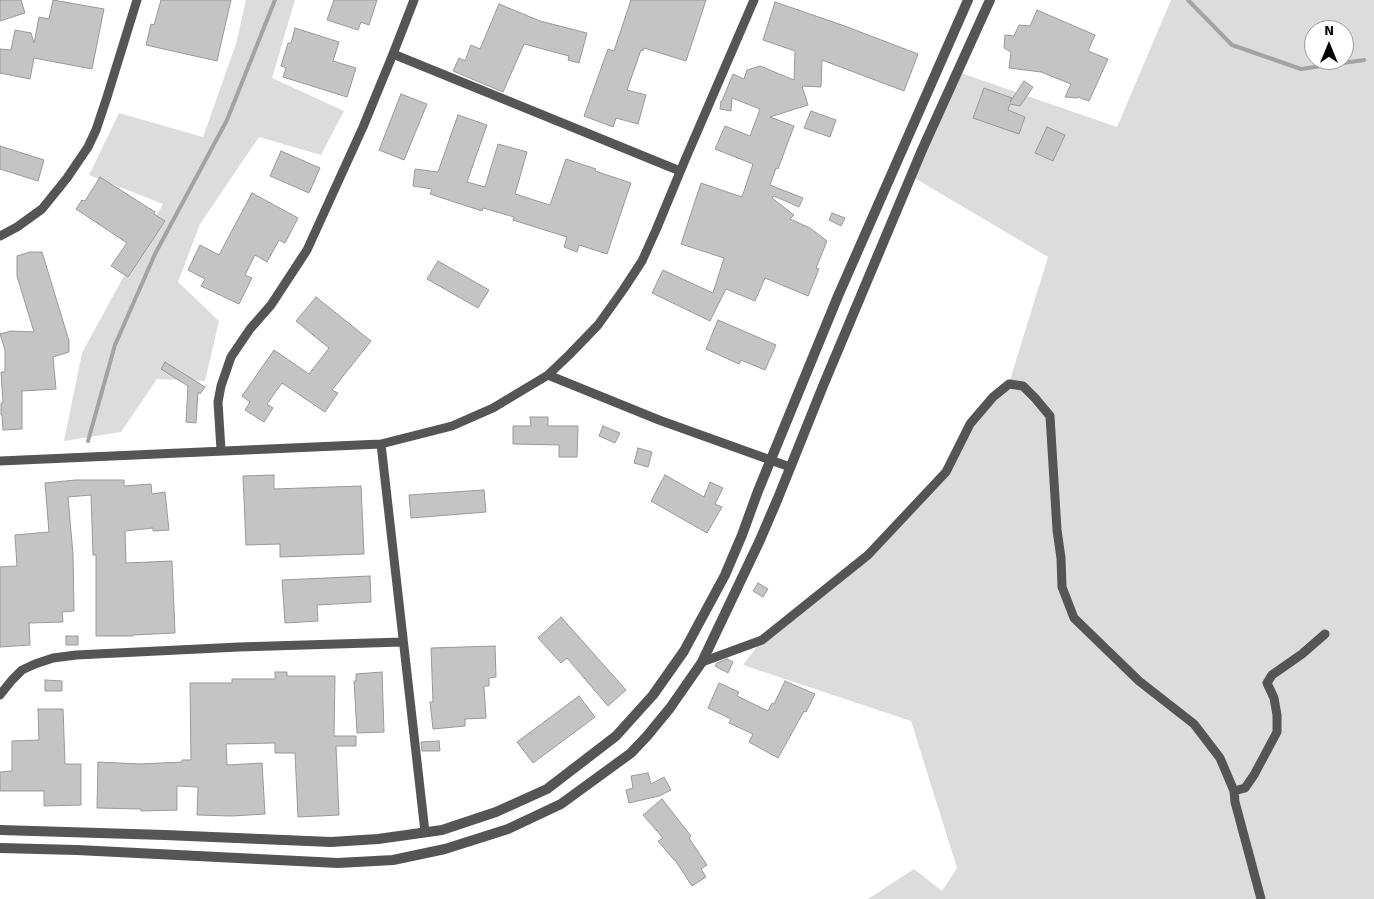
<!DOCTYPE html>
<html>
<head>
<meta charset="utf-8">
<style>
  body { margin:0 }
  #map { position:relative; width:1374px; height:899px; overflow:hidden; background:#fff; font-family:Signika,sans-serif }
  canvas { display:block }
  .north { position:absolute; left:1304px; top:20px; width:50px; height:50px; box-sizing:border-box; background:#fff; border:1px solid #999; border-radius:50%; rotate:0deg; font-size:14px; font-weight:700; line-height:20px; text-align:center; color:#000 }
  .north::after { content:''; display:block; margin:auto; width:18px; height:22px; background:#000; clip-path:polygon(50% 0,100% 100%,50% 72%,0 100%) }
</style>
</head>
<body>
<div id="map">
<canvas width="1374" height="899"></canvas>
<div class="north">N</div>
</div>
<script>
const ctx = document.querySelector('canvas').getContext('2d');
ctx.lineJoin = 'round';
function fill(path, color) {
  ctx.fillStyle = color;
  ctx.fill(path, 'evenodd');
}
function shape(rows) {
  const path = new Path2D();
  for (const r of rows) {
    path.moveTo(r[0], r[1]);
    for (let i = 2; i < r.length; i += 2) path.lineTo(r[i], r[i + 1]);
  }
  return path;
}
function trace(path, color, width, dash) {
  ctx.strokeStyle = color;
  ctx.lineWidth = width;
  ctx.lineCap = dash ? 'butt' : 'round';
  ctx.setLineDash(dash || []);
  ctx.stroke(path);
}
fill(shape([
  [246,0,295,0,272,78,344,111,321,155,259,137,200,224,178,282,219,321,205,381,157,379,121,432,64,441,82,353,163,204,89,175,119,113,203,137,236,44],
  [1171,0,1374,0,1374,899,868,899,914,869,942,891,957,868,911,721,743,665,762,640,868,555,946,472,970,424,1009,383,1048,257,911,176,958,72,1117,127],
  [1314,30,1344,30,1344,60,1314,60]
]), '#dcdcdc');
trace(shape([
  [1188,0,1232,45,1301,69,1364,60],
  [88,441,115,345,155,254,227,120,275,0]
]), '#a3a3a3', 4);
const building = shape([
  [0,0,21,0,25,13,0,21,0,0],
  [53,0,104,9,92,69,34,58,30,79,0,73,0,49,11,50,15,30,31,33,34,43,39,17,49,19,53,0],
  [161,0,231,0,217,61,146,45,151,24,154,25,161,0],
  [334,0,377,0,369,25,361,22,358,30,327,20,334,0],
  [631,0,706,0,686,61,644,48,643,51,641,50,627,90,646,95,638,124,616,118,613,127,584,116,608,49,614,51,631,0],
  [775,2,842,25,918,54,904,91,822,60,821,87,802,86,808,105,770,117,794,126,778,169,776,168,770,185,803,198,799,207,774,196,772,198,794,215,790,219,810,228,827,241,816,268,819,269,808,296,765,278,755,301,726,289,710,321,652,293,663,270,713,293,724,258,681,244,701,183,742,197,753,164,715,149,725,126,750,136,760,109,732,98,731,111,720,109,721,101,722,101,733,74,744,79,747,70,760,66,794,80,795,51,763,40,775,2],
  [499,4,540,21,587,33,579,63,568,60,569,56,524,44,503,92,453,71,459,58,465,61,471,45,480,49,499,4],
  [1037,10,1095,35,1088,51,1108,59,1089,101,1078,97,1077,98,1065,97,1071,84,1041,72,1009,68,1011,52,1004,48,1005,35,1014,36,1019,25,1030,26,1037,10],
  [295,28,339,42,333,61,356,68,347,97,283,77,286,68,281,66,288,43,291,43,295,28],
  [1024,81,1033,87,1020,106,1010,104,1008,110,1025,117,1019,134,973,118,984,88,1012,98,1010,102,1024,81],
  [401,94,427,104,404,160,379,150,401,94],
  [811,111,836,120,830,137,804,128,811,111],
  [458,115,487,125,467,182,485,187,498,144,527,152,515,194,550,205,566,159,596,169,595,171,631,183,607,254,579,245,577,252,564,247,567,237,513,220,514,217,483,208,482,211,430,194,432,189,413,186,415,169,438,172,458,115],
  [1047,127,1065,135,1053,161,1035,153,1047,127],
  [0,146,44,160,38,181,0,169,0,146],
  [281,151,320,168,309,193,270,176,281,151],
  [100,177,155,212,154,214,165,221,128,277,111,266,127,243,76,209,82,200,85,201,100,177],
  [252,193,298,218,285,243,279,240,267,262,255,255,245,275,252,278,239,304,201,286,205,279,188,270,200,245,219,255,252,193],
  [832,213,845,218,841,226,829,220,832,213],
  [30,252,42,252,69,341,69,352,53,357,56,389,22,391,22,429,3,430,2,415,1,415,1,403,3,403,1,372,5,372,5,350,0,334,11,331,34,332,17,276,17,256,30,252],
  [438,261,489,290,478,308,427,279,438,261],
  [316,297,371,341,332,390,338,393,325,412,282,383,267,404,273,408,264,422,245,410,250,402,242,396,274,350,309,374,329,348,296,321,316,297],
  [718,320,776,345,765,370,741,360,739,364,706,349,718,320],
  [165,362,205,387,200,394,198,392,196,423,186,422,188,386,161,369,165,362],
  [530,417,548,417,548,426,578,426,577,457,559,457,559,445,513,444,513,426,531,426,530,417],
  [603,426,620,433,615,443,599,436,603,426],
  [638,448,652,452,648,467,634,463,638,448],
  [274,475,274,489,361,486,364,554,280,557,280,544,246,545,243,476,274,475],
  [665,475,704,497,710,482,723,488,715,504,722,507,707,533,651,501,665,475],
  [76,480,124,480,124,486,151,484,152,494,165,492,169,530,153,531,153,528,125,531,126,563,172,561,175,633,133,635,133,636,96,636,96,555,93,555,91,495,68,497,73,554,74,611,62,612,63,622,29,623,30,645,0,647,0,567,17,566,15,535,49,532,45,483,76,480],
  [484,490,486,512,411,518,409,495,484,490],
  [370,576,371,602,317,605,318,621,285,623,282,580,370,576],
  [758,583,768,589,763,597,753,591,758,583],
  [561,617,626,690,608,706,567,658,561,663,538,638,561,617],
  [66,636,78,636,78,645,66,645,66,636],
  [495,646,496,677,489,678,489,686,484,686,486,718,465,719,465,726,433,729,430,702,433,702,431,648,495,646],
  [727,659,733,662,728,673,715,666,717,663,727,659],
  [275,672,287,672,287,676,335,676,334,736,356,736,356,746,336,746,339,815,298,817,295,753,275,753,275,743,226,744,227,765,262,763,265,814,232,816,197,815,198,787,177,786,177,810,141,811,141,809,97,808,98,762,140,764,182,762,182,760,191,760,190,683,232,683,232,679,275,679,275,672],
  [382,672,384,732,357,733,354,681,356,681,356,674,382,672],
  [45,680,62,681,62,691,45,691,45,680],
  [785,681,815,694,806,712,804,711,778,758,749,742,753,734,729,723,731,719,708,708,719,683,739,692,737,696,768,711,772,703,774,704,785,681],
  [579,696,595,717,533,763,517,742,579,696],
  [38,709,63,709,65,764,81,764,81,805,44,806,44,791,0,791,0,772,12,771,12,741,39,740,38,709],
  [439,741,440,751,422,751,421,742,439,741],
  [648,773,651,784,664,777,671,790,659,796,629,803,626,790,633,788,631,776,648,773],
  [662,799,691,836,689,838,707,865,701,869,706,877,692,886,675,860,674,860,658,841,663,838,643,815,662,799]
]);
fill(building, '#c4c4c4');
trace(building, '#999', 1);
trace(shape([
  [393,54,680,171],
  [0,236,17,227,42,209,67,178,88,147,96,130,107,97,137,0],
  [548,375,659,420,790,467],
  [381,444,425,832],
  [221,450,218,402,221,386,231,357,250,329,271,305,307,250,363,127,393,54,414,0],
  [0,461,381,444,452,426,493,408,548,375,569,355,598,325,623,290,642,261,656,230,685,160,754,0],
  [702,662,762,640,868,555,946,472,970,424,993,397,1009,384,1023,386,1035,398,1050,416,1057,530,1061,558,1062,587,1074,618,1139,681,1194,724,1220,758,1234,791,1235,802,1261,899],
  [0,695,12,680,22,670,35,664,53,658,76,655,239,647,402,642],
  [1234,791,1245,788,1254,775,1277,732,1277,715,1274,698,1267,683,1272,675,1302,654,1325,634]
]), '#555', 9);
trace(shape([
  [0,830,165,835,331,842,378,839,442,830,496,812,547,789,616,736,653,695,684,651,725,575,742,535,758,491,838,296,968,0],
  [0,848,77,850,338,863,393,860,445,849,508,829,561,804,631,753,647,736,670,708,702,662,760,540,778,498,823,386,922,150,990,0]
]), '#555', 10);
</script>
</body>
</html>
